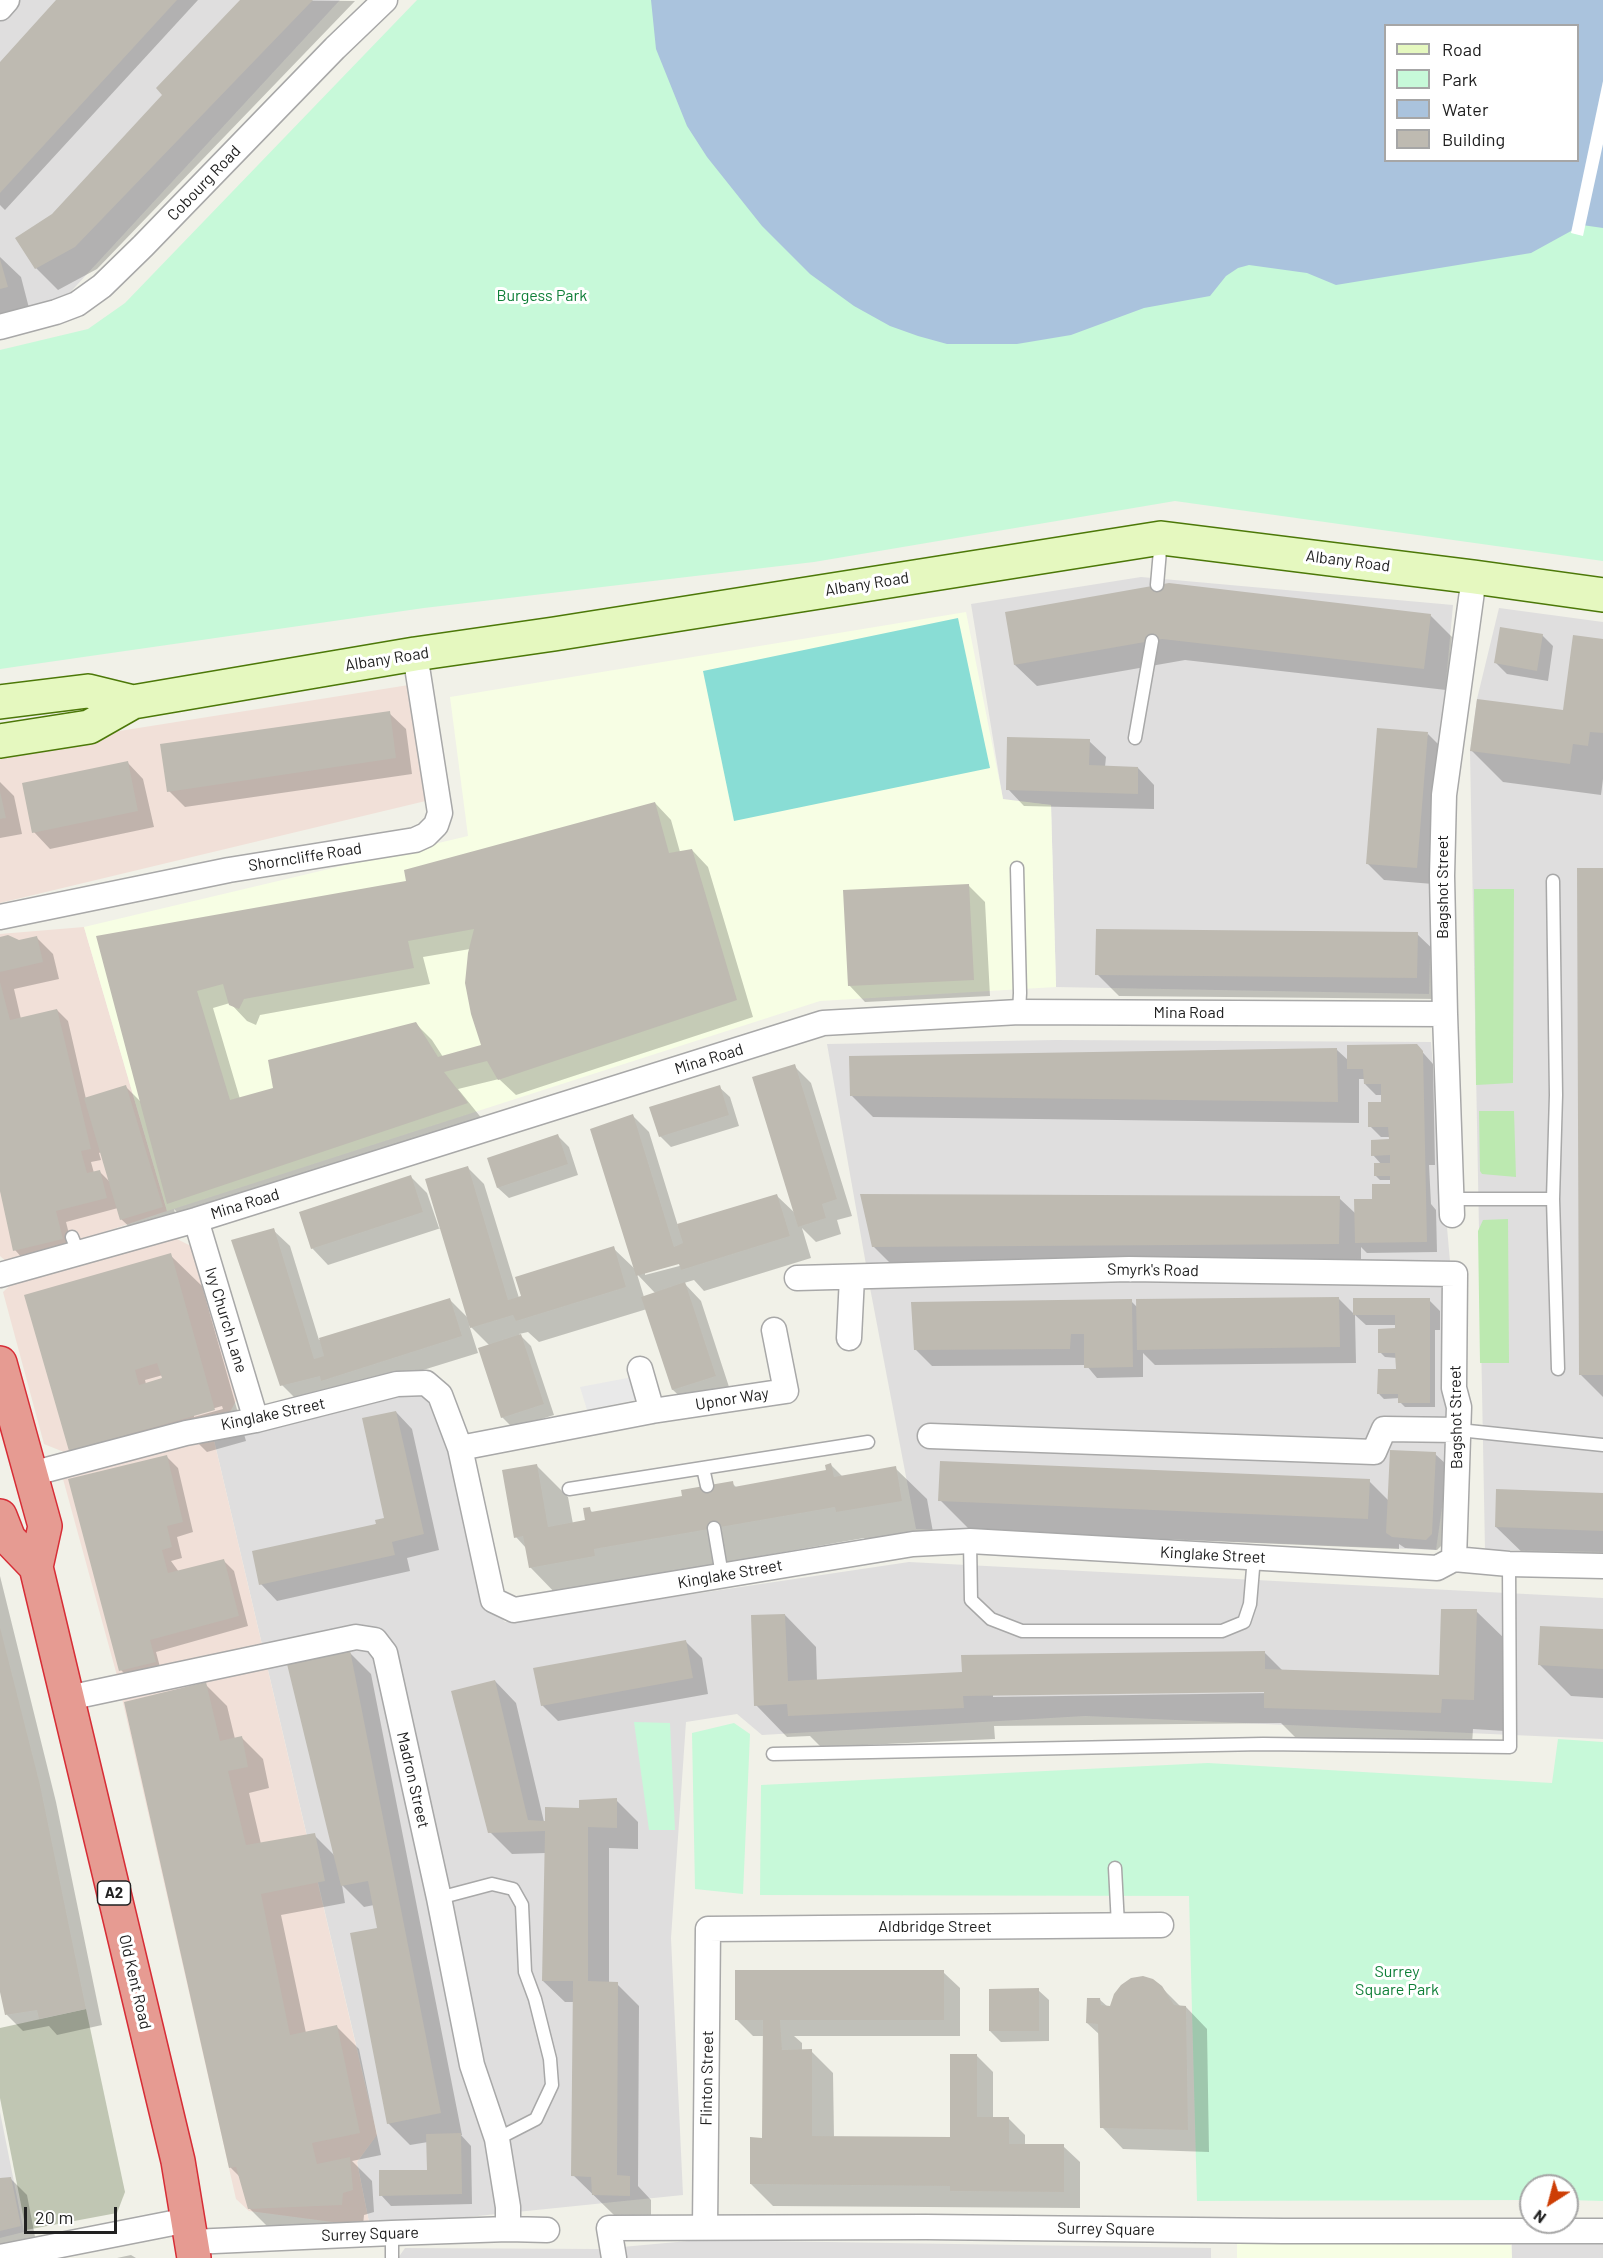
<!DOCTYPE html>
<html>
<head>
<meta charset="utf-8">
<style>
  body { margin:0 }
  #map { position:relative; width:1603px; height:2258px; overflow:hidden; background:#f1f1e8; font-family:Barlow,sans-serif }
  canvas { display:block }
  .legend { position:absolute; left:1384px; top:24px; width:195px; height:138px; box-sizing:border-box; background:#fff; border:2px solid #a6a6a6; margin:0; padding:8px 10px; list-style:none; font-size:18px; color:#212121 }
  .legend li { display:flex; align-items:center; gap:12px; height:30px }
  .legend b { width:30px; border:2px solid #a6a6a6 }
  .north { position:absolute; left:1519px; top:2174px; width:60px; height:60px; box-sizing:border-box; background:#fff; border:2px solid #a6a6a6; border-radius:50%; rotate:216deg; font-size:16px; font-weight:700; line-height:24px; text-align:center; color:#212121 }
  .north::after { content:''; display:block; margin:auto; width:21px; height:27px; background:#cd3e05; clip-path:polygon(50% 0,100% 100%,50% 72%,0 100%) }
  .scale { position:absolute; left:24px; top:2207px; width:93px; height:27px; box-sizing:border-box; border:3px solid #212121; border-top:0; padding-left:8px; font-size:18px; line-height:21px; white-space:nowrap; color:#212121; -webkit-text-stroke:4px #fff; paint-order:stroke }
</style>
</head>
<body>
<div id="map">
<canvas width="1603" height="2258"></canvas>
<ul class="legend">
<li><b style="height:8px;background:#e5f8bf"></b>Road</li>
<li><b style="height:16px;background:#c7f9d9"></b>Park</li>
<li><b style="height:16px;background:#aac3dd"></b>Water</li>
<li><b style="height:16px;background:#bebab1"></b>Building</li>
</ul>
<div class="north">N</div>
<div class="scale">20 m</div>
</div>
<script>
const ctx = document.querySelector('canvas').getContext('2d');
ctx.lineJoin = 'round';
function fill(path, color) {
  ctx.fillStyle = color;
  ctx.fill(path, 'evenodd');
}
function shape(rows) {
  const path = new Path2D();
  for (const r of rows) {
    path.moveTo(r[0], r[1]);
    for (let i = 2; i < r.length; i += 2) path.lineTo(r[i], r[i + 1]);
  }
  return path;
}
function trace(path, color, width, dash) {
  ctx.strokeStyle = color;
  ctx.lineWidth = width;
  ctx.lineCap = dash ? 'butt' : 'round';
  ctx.setLineDash(dash || []);
  ctx.stroke(path);
}
function write(font, color, halo, rows, align = 'center') {
  ctx.font = font + ' Barlow,sans-serif';
  ctx.lineWidth = 6;
  ctx.setLineDash([]);
  ctx.textBaseline = 'middle';
  ctx.strokeStyle = halo;
  ctx.fillStyle = color;
  for (const [text, x, y, turn = 0] of rows) {
    ctx.save();
    ctx.translate(x, y);
    ctx.rotate((+turn || 0) * Math.PI / 180);
    ctx.textAlign = isNaN(turn) ? turn : align;
    if (halo) ctx.strokeText(text, 0, 0);
    ctx.fillText(text, 0, 0);
    ctx.restore();
  }
}
fill(shape([
  [0,0,340,0,64,299,0,316],
  [1141,577,1453,605,1434,814,1429,994,1056,987,1051,805,1003,800,971,604],
  [1499,608,1603,622,1603,1552,1485,1550,1470,751,1477,699],
  [1056,1040,1431,1042,1452,1285,1456,1410,1436,1550,916,1529,871,1293,827,1044],
  [410,1385,437,1406,481,1594,505,1622,909,1562,1603,1598,1603,1739,1085,1716,762,1735,737,1714,686,1722,671,1938,683,2195,370,2227,357,2162,377,2134,213,1436],
  [0,2112,24,2232,0,2238],
  [699,2240,1211,2248,1211,2258,398,2258,405,2248,600,2249],
  [1603,2242,1603,2258,1512,2258,1512,2243]
]), '#dfdede');
fill(shape([
  [415,684,434,799,0,903,0,750],
  [84,927,167,1211,9,1264,0,1256,0,934],
  [173,1237,193,1247,239,1395,227,1418,74,1456,44,1444,3,1292,19,1277],
  [213,1436,377,2135,357,2162,370,2227,249,2211,236,2199,116,1672,63,1479]
]), '#f1e0d8');
fill(shape([
  [966,612,1003,799,1051,805,1056,987,820,1001,167,1211,84,927,468,836,450,697],
  [1237,2243,1511,2245,1512,2258,1237,2258]
]), '#f7fee4');
fill(shape([
  [86,2009,125,2192,117,2213,26,2230,0,2098,0,2028]
]), '#c0c6b3');
fill(shape([
  [1474,889,1514,889,1513,1083,1476,1085],
  [1479,1111,1514,1111,1516,1177,1482,1174,1480,1171],
  [1508,1219,1509,1363,1480,1363,1478,1231,1483,1220]
]), '#bce9b0');
fill(shape([
  [417,0,1603,0,1603,561,1175,501,814,562,424,608,0,669,0,350,88,329,125,303],
  [1386,26,1578,26,1578,160,1386,160],
  [634,1722,670,1723,675,1830,649,1830],
  [734,1723,750,1734,743,1894,695,1889,692,1733],
  [1558,1739,1603,1742,1603,2201,1567,2200,1567,2186,1531,2186,1531,2200,1197,2201,1189,1896,760,1895,761,1785,1208,1763,1552,1783]
]), '#c7f9d9');
fill(shape([
  [958,618,990,768,734,821,703,671]
]), '#89ddd5');
fill(shape([
  [638,1376,645,1398,587,1410,580,1387]
]), '#e9e9e9');
fill(shape([
  [651,0,1603,0,1603,228,1582,225,1531,253,1336,285,1307,273,1249,265,1238,268,1226,276,1210,296,1144,308,1071,335,1017,344,947,344,918,336,890,326,854,306,810,274,762,226,707,157,687,126,656,49],
  [1386,26,1578,26,1578,160,1386,160]
]), '#aac3dd');
fill(shape([
  [1603,81,1603,144,1583,236,1571,233]
]), '#fff');
fill(shape([
  [58,0,198,0,5,210,0,205,0,64],
  [242,0,355,1,97,269,58,290,36,268,53,215,164,95],
  [0,257,21,277,29,308,0,315],
  [1006,613,1430,615,1452,637,1446,690,1185,660,1037,686,1015,665],
  [1542,635,1553,646,1548,681,1507,674,1496,663],
  [1603,641,1603,779,1601,795,1503,782,1472,751,1565,712],
  [389,713,406,729,412,774,185,807,169,791],
  [1428,734,1444,750,1433,884,1384,880,1367,863],
  [1089,741,1106,757,1105,767,1138,768,1154,785,1154,809,1024,806,1008,789],
  [127,762,143,779,154,827,50,849,34,832],
  [0,782,14,796,22,834,0,838],
  [655,803,671,820,680,852,692,850,708,867,753,1017,516,1095,499,1079,458,1089,483,1120,185,1220,174,1209,178,1223,138,1235,121,1219,118,1208,66,1222,73,1250,25,1261,15,1250,0,1189,0,939,18,942,37,938,53,954,59,979,14,989,21,1019,57,1010,68,1021,86,1099,126,1087,142,1103,98,937,408,882],
  [470,949,483,1046,443,1057,432,1040,415,1023,275,1089,240,1099,213,1008,230,1003,247,1021,256,1025,260,1015,430,984,423,957],
  [101,1152,111,1183,100,1172,94,1173,91,1162,101,1160,99,1153],
  [1603,870,1603,1397,1581,1375],
  [969,886,985,902,990,996,865,1002,849,985],
  [1417,934,1439,955,1439,999,1119,996,1097,974],
  [1417,1046,1433,1064,1435,1165,1429,1165,1431,1204,1436,1210,1437,1252,1367,1253,1361,1247,1361,1265,895,1268,873,1246,1339,1198,1356,1214,1392,1185,1392,1180,1380,1180,1375,1175,1382,1165,1373,1155,1391,1140,1391,1137,1381,1137,1370,1126,1383,1103,1383,1095,1376,1095,1365,1084,1365,1079,1359,1079,1359,1123,873,1117,851,1095,1337,1050,1349,1061],
  [794,1066,811,1083,852,1216,837,1220,841,1234,816,1242,802,1228,811,1258,704,1291,694,1280,684,1283,701,1301,731,1393,690,1406,673,1390,647,1309,539,1342,528,1332,519,1334,531,1346,554,1415,513,1428,502,1417,490,1346,469,1325,478,1353,339,1396,298,1401,282,1385,273,1230,290,1246,319,1340,449,1299,469,1319,441,1228,328,1265,312,1248,411,1177,427,1193,439,1228,441,1227,468,1168,484,1184,519,1298,613,1248,636,1270,633,1116,649,1132,678,1226,777,1196,797,1215],
  [686,1261,687,1264,645,1275,645,1272],
  [637,1274,656,1294,644,1297],
  [719,1087,730,1097,739,1126,671,1147,660,1136],
  [558,1136,569,1147,578,1175,509,1198,498,1188,489,1159],
  [170,1255,202,1286,246,1441,207,1452,192,1437,86,1467,70,1450],
  [163,1375,164,1379,146,1384,145,1380],
  [222,1406,223,1409,194,1417,194,1414],
  [1339,1299,1355,1315,1355,1299,1429,1300,1440,1311,1440,1330,1435,1330,1435,1407,1405,1407,1400,1402,1400,1398,1384,1399,1379,1394,1379,1370,1398,1370,1397,1358,1385,1357,1380,1352,1380,1330,1397,1330,1397,1325,1366,1325,1355,1315,1356,1363,1155,1365,1143,1353,1143,1377,1097,1378,1086,1365,932,1366,916,1350,912,1303,1131,1301,1138,1308,1138,1301],
  [396,1412,412,1429,439,1550,407,1558,410,1571,277,1601,261,1584,386,1519],
  [1435,1454,1446,1464,1442,1545,1437,1550,1405,1548,1399,1544,1399,1549,971,1531,940,1500,1369,1481,1389,1501],
  [167,1457,178,1468,193,1532,177,1537,182,1558,171,1561,179,1572,224,1561,234,1571,248,1626,156,1652,160,1667,126,1675,121,1670],
  [831,1465,843,1477,895,1468,927,1499,933,1532,869,1543,864,1538,625,1580,561,1599,530,1567,526,1548,516,1537,537,1466,568,1497,573,1524,586,1521,589,1509,593,1513,684,1497,732,1483,737,1488,828,1472],
  [1603,1495,1603,1561,1528,1558,1496,1527],
  [0,1576,56,1802,102,2025,57,2035,49,2026,23,2031,7,2015,0,1986],
  [1476,1611,1508,1642,1505,1731,1473,1729,1472,1744,1297,1739,1281,1723,994,1726,995,1739,821,1747,810,1736,787,1737,756,1705,785,1615,816,1647,817,1681,964,1673,1264,1652,1283,1671,1441,1676],
  [1272,1690,1272,1693,993,1697,993,1694],
  [1603,1631,1603,1698,1571,1696,1540,1665],
  [686,1642,702,1658,708,1694,558,1721,542,1705],
  [349,1652,371,1674,462,2135,461,2135,471,2146,472,2204,391,2206,381,2195,428,2171,428,2142,410,2145,388,2123,379,1929,374,1905,364,1907,342,1885,345,1903,281,1915,306,2033,337,2027,359,2049,381,2155,352,2161,372,2181,374,2212,364,2215,363,2226,271,2230,249,2208,241,2178,231,2168,205,1684,227,1706,235,1739,241,1737,263,1759,269,1788,249,1793,261,1844,314,1835,335,1856],
  [495,1681,516,1703,545,1826,580,1810,616,1800,638,1822,638,1849,609,1848,609,1983,617,1984,639,2006,638,2186,651,2200,651,2217,615,2216,573,2175,574,2002,565,2002,543,1981,546,1853,512,1854,490,1832],
  [943,1972,960,1988,960,2036,794,2036,802,2043,802,2051,811,2051,833,2073,834,2138,952,2138,977,2056,993,2072,993,2119,1009,2119,1025,2135,1025,2145,1063,2146,1080,2162,1080,2208,773,2206,751,2184,763,2139,764,2036,753,2036,736,2019],
  [1161,1987,1181,2007,1186,2007,1207,2029,1209,2152,1123,2149,1102,2127,1100,2035,1087,2023,1099,1999,1108,2007,1111,2008],
  [1038,1990,1049,2000,1049,2041,1001,2042,990,2031],
  [10,2178,27,2195,36,2242,0,2250,0,2180],
  [131,2255,136,2258,117,2258]
]), '#0003');
fill(shape([
  [56,0,177,0,0,193,0,62],
  [240,0,313,0,75,247,35,269,15,238,52,214,162,95,156,88],
  [0,259,8,287,0,289],
  [1169,583,1431,614,1424,669,1162,639,1014,665,1005,612],
  [1500,627,1543,634,1537,671,1494,663],
  [1573,635,1603,639,1603,733,1590,732,1588,746,1573,744,1570,764,1470,751,1477,699,1563,710],
  [390,711,396,758,167,792,160,744],
  [1377,728,1428,732,1417,868,1366,864],
  [1007,737,1090,739,1089,765,1138,767,1138,794,1006,790],
  [128,761,138,811,32,833,22,783],
  [0,791,6,818,0,819],
  [655,802,669,853,692,849,737,1000,498,1080,487,1061,444,1072,468,1103,167,1204,96,936,406,881,404,870],
  [474,929,468,953,465,983,471,1014,481,1045,438,1057,416,1022,268,1060,273,1088,230,1100,197,991,223,984,229,1005,239,1009,244,999,414,968,408,941],
  [1577,868,1603,868,1603,1375,1579,1375],
  [969,884,974,980,848,986,843,890],
  [1096,929,1418,932,1417,978,1095,975],
  [8,935,19,940,37,936,43,962,0,972,0,937],
  [0,982,10,1020,57,1009,91,1149,81,1151,87,1173,100,1170,107,1198,56,1211,63,1239,13,1251,0,1191],
  [1417,1044,1423,1051,1427,1242,1355,1243,1354,1199,1372,1199,1372,1184,1390,1184,1390,1176,1374,1176,1374,1163,1390,1163,1390,1155,1371,1156,1371,1140,1389,1139,1388,1127,1368,1127,1368,1102,1381,1102,1381,1084,1364,1084,1363,1069,1347,1069,1347,1045],
  [1337,1048,1338,1102,850,1096,849,1056],
  [795,1064,837,1199,822,1204,826,1218,798,1227,752,1077],
  [126,1085,163,1207,120,1220,84,1098],
  [720,1085,729,1115,659,1137,649,1107],
  [633,1114,674,1247,683,1243,677,1224,777,1194,790,1236,681,1270,679,1264,636,1276,590,1129],
  [558,1134,568,1164,497,1188,487,1158],
  [468,1166,508,1300,521,1296,515,1277,614,1246,626,1287,516,1321,513,1315,470,1328,425,1179],
  [411,1175,423,1212,311,1249,299,1212],
  [860,1194,1340,1196,1339,1244,872,1247],
  [274,1228,314,1359,324,1356,319,1338,450,1298,462,1336,321,1381,320,1376,280,1386,231,1240],
  [171,1253,215,1410,69,1451,24,1295],
  [157,1363,162,1378,139,1385,135,1370],
  [685,1282,716,1376,672,1390,641,1297],
  [1339,1297,1340,1347,1137,1350,1136,1299],
  [1353,1298,1430,1298,1430,1403,1398,1403,1398,1394,1377,1394,1378,1369,1396,1369,1395,1353,1378,1353,1378,1329,1395,1328,1395,1315,1353,1315],
  [1132,1299,1133,1367,1084,1368,1084,1334,1071,1334,1070,1349,914,1350,911,1302],
  [521,1334,544,1404,501,1418,478,1348],
  [396,1411,424,1534,392,1542,395,1555,259,1585,252,1551,376,1524,375,1520,384,1518,362,1418],
  [1390,1450,1436,1452,1432,1534,1426,1540,1392,1537,1386,1533],
  [167,1455,183,1522,167,1526,172,1547,162,1550,168,1573,224,1559,239,1616,150,1640,156,1662,119,1671,68,1479],
  [940,1461,1370,1479,1368,1519,938,1501],
  [831,1463,834,1477,896,1466,902,1501,836,1512,835,1507,594,1549,595,1556,529,1568,523,1536,514,1538,502,1470,537,1464,548,1527,585,1520,583,1508,590,1507,591,1512,682,1496,681,1490,733,1481,734,1487,826,1470,825,1465],
  [1496,1489,1603,1493,1603,1531,1495,1527],
  [1441,1609,1477,1609,1474,1700,1442,1699,1441,1713,1264,1708,1264,1692,963,1696,964,1708,788,1716,787,1704,754,1706,751,1615,785,1614,788,1681,962,1672,961,1655,1265,1651,1265,1669,1439,1675],
  [1540,1626,1603,1629,1603,1669,1538,1665],
  [0,1627,40,1785,86,2009,39,2019,37,2010,5,2015,0,1992],
  [686,1640,693,1678,541,1706,533,1668],
  [350,1650,441,2113,387,2124,350,1933,377,1928,368,1881,341,1886,287,1664],
  [495,1680,528,1820,545,1821,545,1807,579,1808,579,1800,617,1798,617,1828,588,1827,588,1981,618,1982,617,2175,630,2176,630,2196,592,2195,591,2177,571,2176,573,1981,542,1981,545,1831,488,1833,451,1691],
  [206,1682,220,1741,242,1736,248,1767,228,1771,246,1845,315,1833,325,1881,261,1894,290,2035,337,2025,360,2133,312,2143,317,2164,350,2157,353,2190,343,2193,342,2205,248,2209,236,2167,229,2168,124,1702],
  [735,1970,944,1970,944,2020,780,2020,782,2050,812,2049,812,2136,950,2137,950,2054,977,2054,977,2117,1009,2117,1009,2144,1064,2144,1064,2192,950,2191,950,2186,750,2184,750,2137,762,2138,763,2020,735,2020],
  [1143,1976,1153,1979,1162,1986,1174,2005,1186,2006,1188,2130,1100,2128,1098,2024,1086,2023,1087,1998,1100,1998,1101,2005,1110,2006,1114,1994,1121,1985,1131,1978],
  [1039,1988,1039,2031,989,2031,989,1989],
  [461,2133,462,2194,379,2196,379,2170,427,2170,426,2134],
  [11,2177,21,2226,0,2231,0,2178]
]), '#bebab1');
const lane = shape([
  [1157,585,1161,539],
  [1135,738,1152,641],
  [1017,868,1020,993,1019,1012],
  [1553,881,1556,1095,1553,1199,1558,1369],
  [1452,1199,1553,1199],
  [72,1237,78,1252],
  [1459,1430,1603,1445],
  [703,1468,707,1486],
  [569,1489,868,1442],
  [714,1528,722,1575],
  [970,1541,971,1600,991,1619,1022,1631,1222,1631,1244,1622,1250,1604,1254,1557],
  [773,1754,1263,1744,1510,1747,1509,1564],
  [1115,1868,1118,1925],
  [439,1898,492,1884,513,1889,522,1905,525,1972,535,1999,550,2059,552,2085,536,2119,497,2139],
  [392,2258,392,2233]
]);
const street = shape([
  [0,8,7,0],
  [0,327,56,312,77,304,102,286,143,246,335,48,385,0],
  [0,917,229,870,415,840,426,835,436,825,440,813,415,654],
  [1452,1215,1445,1014,1442,876,1444,795,1474,577],
  [196,1220,256,1420],
  [0,1275,196,1220,823,1023,1019,1012,1445,1014],
  [797,1278,1129,1269,1455,1274,1454,1388,1459,1407,1454,1559],
  [849,1338,852,1277],
  [640,1369,652,1411],
  [930,1436,1374,1452,1384,1429,1459,1430],
  [460,1448,652,1411,786,1391,774,1330],
  [31,1474,186,1433,256,1420,397,1384,426,1383,440,1395,460,1448,493,1600,514,1610,913,1544,970,1541,1437,1568,1454,1559,1509,1564,1603,1566],
  [68,1698,356,1637,375,1640,385,1653,439,1898,472,2065,497,2139,508,2207,508,2229],
  [705,2227,708,1929,1161,1925],
  [192,2242,392,2233,508,2229,547,2230],
  [0,2257,188,2220],
  [614,2258,609,2228,926,2227,1283,2231,1603,2231]
]);
const secondary = shape([
  [0,702,88,691,133,702],
  [0,741,89,727,133,702,415,654,554,634,1161,538,1474,577,1603,595]
]);
const highway = shape([
  [0,1363,45,1526,36,1567,178,2161,194,2258],
  [0,1516,9,1539,36,1567]
]);
trace(lane, '#a8a8a8', 15);
trace(street, '#a8a8a8', 27);
trace(secondary, '#4c7808', 36);
trace(highway, '#d72d36', 36);
trace(lane, '#fff', 12);
trace(street, '#fff', 24);
trace(secondary, '#e5f8bf', 33);
trace(highway, '#e69b92', 33);
for (const [x, y, w] of [
  [114,1893,33]
]) {
  const box = new Path2D();
  box.roundRect(x - w / 2, y - 12, w, 24, 4.5);
  ctx.fillStyle = '#fff';
  ctx.fill(box);
  trace(box, '#212121', 1.5);
}
write('bold 15px', '#212121', null, [
  ["A2",114,1893]
]);
write('16px', '#212121', '#fff', [
  ["Cobourg Road",204,183,-46],
  ["Albany Road",1348,561,7],
  ["Albany Road",867,584,-9],
  ["Albany Road",387,659,-9],
  ["Shorncliffe Road",305,857,-9],
  ["Bagshot Street",1443,887,-90],
  ["Mina Road",1189,1013],
  ["Mina Road",709,1059,-17],
  ["Mina Road",245,1204,-17],
  ["Smyrk's Road",1153,1270,1],
  ["Ivy Church Lane",226,1320,73],
  ["Upnor Way",732,1399,-9],
  ["Kinglake Street",273,1414,-12],
  ["Bagshot Street",1456,1417,-91],
  ["Kinglake Street",1213,1555,3],
  ["Kinglake Street",730,1574,-10],
  ["Madron Street",413,1780,77],
  ["Aldbridge Street",935,1927],
  ["Old Kent Road",135,1982,77],
  ["Flinton Street",707,2078,-89],
  ["Surrey Square",1106,2229,1],
  ["Surrey Square",370,2234,-2]
]);
write('16px', '#0f7f38', '#fff', [
  ["Burgess Park",542,296],
  ["Surrey",1397,1972],
  ["Square Park",1397,1990]
]);
</script>
</body>
</html>
